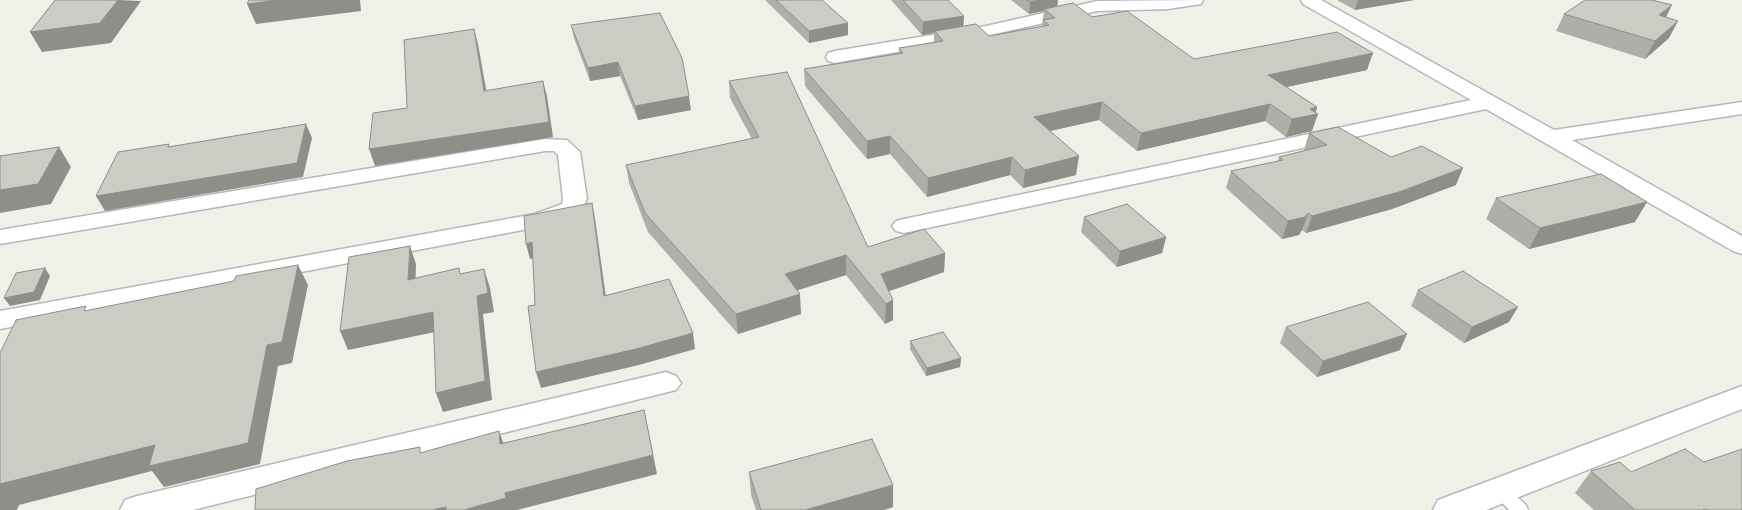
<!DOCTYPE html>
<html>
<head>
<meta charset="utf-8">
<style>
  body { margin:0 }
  canvas { display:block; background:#f0efe8 }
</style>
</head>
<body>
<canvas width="1742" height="510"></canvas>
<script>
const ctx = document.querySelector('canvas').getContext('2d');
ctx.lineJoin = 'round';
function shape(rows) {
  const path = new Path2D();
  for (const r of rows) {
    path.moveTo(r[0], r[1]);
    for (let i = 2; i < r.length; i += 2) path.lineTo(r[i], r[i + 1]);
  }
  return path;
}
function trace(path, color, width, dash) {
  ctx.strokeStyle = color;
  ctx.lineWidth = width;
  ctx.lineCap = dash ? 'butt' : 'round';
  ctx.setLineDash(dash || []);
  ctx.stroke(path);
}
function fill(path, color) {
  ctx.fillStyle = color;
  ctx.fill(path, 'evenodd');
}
const lane = shape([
  [1499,484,1505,486,1526,505,1528,510,1509,510,1491,491,1493,486,1499,484]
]);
const street = shape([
  [1203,0,1201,4,1168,9,1097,11,986,36,835,63,828,61,826,57,828,53,835,51,986,26,1097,1,1203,0],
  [1301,0,1321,0,1554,130,1742,102,1742,114,1572,140,1742,236,1742,254,1733,251,1486,109,904,233,896,231,892,226,896,221,904,219,1471,100,1303,4,1301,0],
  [545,139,567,140,580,152,587,199,580,213,549,225,0,329,0,311,535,214,562,204,563,199,558,155,554,151,545,151,0,244,0,230,545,139],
  [666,372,676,376,681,383,676,390,193,510,120,510,125,500,137,496,666,372],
  [1742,386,1742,409,1486,510,1433,510,1438,500,1742,386]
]);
trace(lane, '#b5b7bb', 3);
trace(street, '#b5b7bb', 3);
fill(lane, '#fff');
fill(street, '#fff');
fill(shape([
  [766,0,822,0,848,35,809,43,766,1],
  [891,0,948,0,964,16,963,26,989,36,1042,26,1044,11,1029,14,1011,0,1058,0,1057,6,1092,17,1194,59,1367,70,1286,87,1317,107,1312,131,1286,137,1265,121,1137,151,1099,120,1050,131,1076,175,1023,188,1010,175,927,197,890,154,867,159,805,86,804,69,899,53,899,48,934,42,934,33,922,35],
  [1337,0,1414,0,1355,10],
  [1564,14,1665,17,1669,38,1645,59,1556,31],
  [571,25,691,110,638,120,620,76,590,81,574,38],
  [729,81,868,247,945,253,944,272,889,291,893,320,885,324,846,275,797,290,801,314,738,334,648,232,629,183,626,165,752,139,730,98],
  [1309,133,1391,157,1456,185,1392,209,1306,233,1302,230,1299,235,1282,239,1226,188,1231,171,1278,161,1279,157,1306,151,1304,150],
  [1496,198,1635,222,1529,249,1486,219],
  [1084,217,1166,237,1162,253,1117,267,1081,232],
  [1418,290,1509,322,1464,343,1411,306],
  [1286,327,1400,350,1317,377,1280,343],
  [910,341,961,358,960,367,926,376,910,349],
  [1591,471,1742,510,1594,510,1575,493],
  [749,472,893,485,893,507,884,510,756,510,751,495]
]), '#afafa9');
fill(shape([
  [118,0,141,1,111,43,42,52,30,32],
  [278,0,360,0,361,11,256,24,247,4],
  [1039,0,1058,0,1057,8,1044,9,1044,11,1029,14,1030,2],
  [1358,0,1414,0,1355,10],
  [1672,5,1663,23,1659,15],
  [964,16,963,28,935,31,934,33,922,35,923,22],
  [1678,21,1669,38,1645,59,1655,41],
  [848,23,848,35,809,43,809,31],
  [474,29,478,44,489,106,484,91],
  [1373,53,1367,70,1263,92,1268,75],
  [618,62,620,76,590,81,588,68],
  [543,81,547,96,553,137,375,166,369,149],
  [689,96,691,110,638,120,635,106],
  [1102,102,1099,120,1032,135,1034,117],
  [1270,104,1265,121,1137,151,1141,133],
  [1317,107,1315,114,1318,114,1312,131,1286,137,1292,119,1310,109],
  [306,124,312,138,303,177,105,211,96,196],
  [890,136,890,154,867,159,867,141],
  [59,147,71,167,51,204,0,213,0,190],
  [1079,156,1076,175,1023,188,1025,170],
  [1012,157,1010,175,927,197,928,178],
  [1463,168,1456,185,1392,209,1306,233,1312,216],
  [1647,202,1635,222,1529,249,1540,228],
  [592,203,595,218,608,312,604,296],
  [1308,213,1302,230,1299,235,1282,239,1288,221],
  [1166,237,1162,253,1117,267,1120,251],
  [532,242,536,258,530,259,526,244],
  [410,246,416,264,415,298,408,280],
  [945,253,944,272,881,294,881,274],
  [846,255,846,275,786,294,785,274],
  [298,265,308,285,292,363,278,366,260,464,164,487,152,471,19,505,17,510,0,510,0,483,155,445,267,345],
  [45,268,50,276,40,300,10,306,4,298],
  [484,269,490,288,494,312,483,314,492,400,443,412,436,393,477,296],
  [800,294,801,314,738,334,736,314],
  [893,300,893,320,885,324,886,304],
  [1518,307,1509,322,1464,343,1472,327],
  [433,312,440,331,348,350,340,331],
  [693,333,695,349,639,365,541,388,536,372],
  [1407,334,1400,350,1317,377,1323,361],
  [961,358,960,367,926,376,927,368],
  [644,410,657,474,517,510,464,510,505,493],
  [499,431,506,450,500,444],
  [893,485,893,507,884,510,805,510],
  [446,507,447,510,431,510]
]), '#8f8e89');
const building = shape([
  [55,0,118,0,100,23,30,32,55,0],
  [249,0,278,0,247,4,249,0],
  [776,0,822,0,848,23,809,31,776,0],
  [903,0,948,0,964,16,923,22,903,0],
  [1027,0,1039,0,1030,2,1027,0],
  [1585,0,1652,0,1672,5,1659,15,1678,21,1655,41,1564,14,1585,0],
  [1073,3,1092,17,1127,11,1194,59,1337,32,1373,53,1268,75,1317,107,1310,109,1318,114,1292,119,1270,104,1141,133,1102,102,1034,117,1079,156,1025,170,1012,157,928,178,890,136,867,141,804,69,903,53,899,48,943,41,935,31,976,24,989,36,1049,25,1043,20,1055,18,1044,9,1073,3],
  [660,13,682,58,689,96,635,106,618,62,588,68,571,25,660,13],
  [474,29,484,91,543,81,549,122,369,149,373,113,407,108,404,40,474,29],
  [787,72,868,247,924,229,945,253,881,274,893,300,886,304,846,255,785,274,800,294,736,314,645,213,626,165,759,137,729,81,787,72],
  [306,124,297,163,96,196,118,152,169,144,168,147,306,124],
  [1338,127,1391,157,1422,146,1463,168,1399,192,1312,216,1308,213,1305,217,1288,221,1231,171,1283,160,1279,157,1327,145,1309,133,1338,127],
  [59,147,38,184,0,190,0,156,59,147],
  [1601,174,1647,202,1540,228,1496,198,1601,174],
  [592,203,604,296,669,279,693,333,636,349,536,372,528,306,535,305,532,242,526,244,524,216,592,203],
  [1127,204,1166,237,1120,251,1084,217,1127,204],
  [410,246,408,280,459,268,460,274,484,269,488,293,477,296,485,381,436,393,433,312,340,331,349,257,410,246],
  [298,265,282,342,267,345,248,443,149,466,155,445,0,484,0,353,16,320,86,306,84,311,234,281,236,276,298,265],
  [45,268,34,292,4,298,16,273,45,268],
  [1463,271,1518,307,1472,327,1418,290,1463,271],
  [1368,302,1407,334,1323,361,1286,327,1368,302],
  [943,332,961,358,927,368,910,341,943,332],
  [644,410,653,455,505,493,506,498,464,510,446,510,446,507,431,510,255,510,256,489,347,461,420,447,420,453,499,431,500,444,644,410],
  [872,439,893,485,805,510,761,510,749,472,872,439],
  [1685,449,1704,462,1742,449,1742,510,1708,510,1706,509,1702,510,1635,510,1591,471,1620,462,1631,472,1685,449]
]);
fill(building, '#cccbc4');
trace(building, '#8f8e89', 1);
</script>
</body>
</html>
